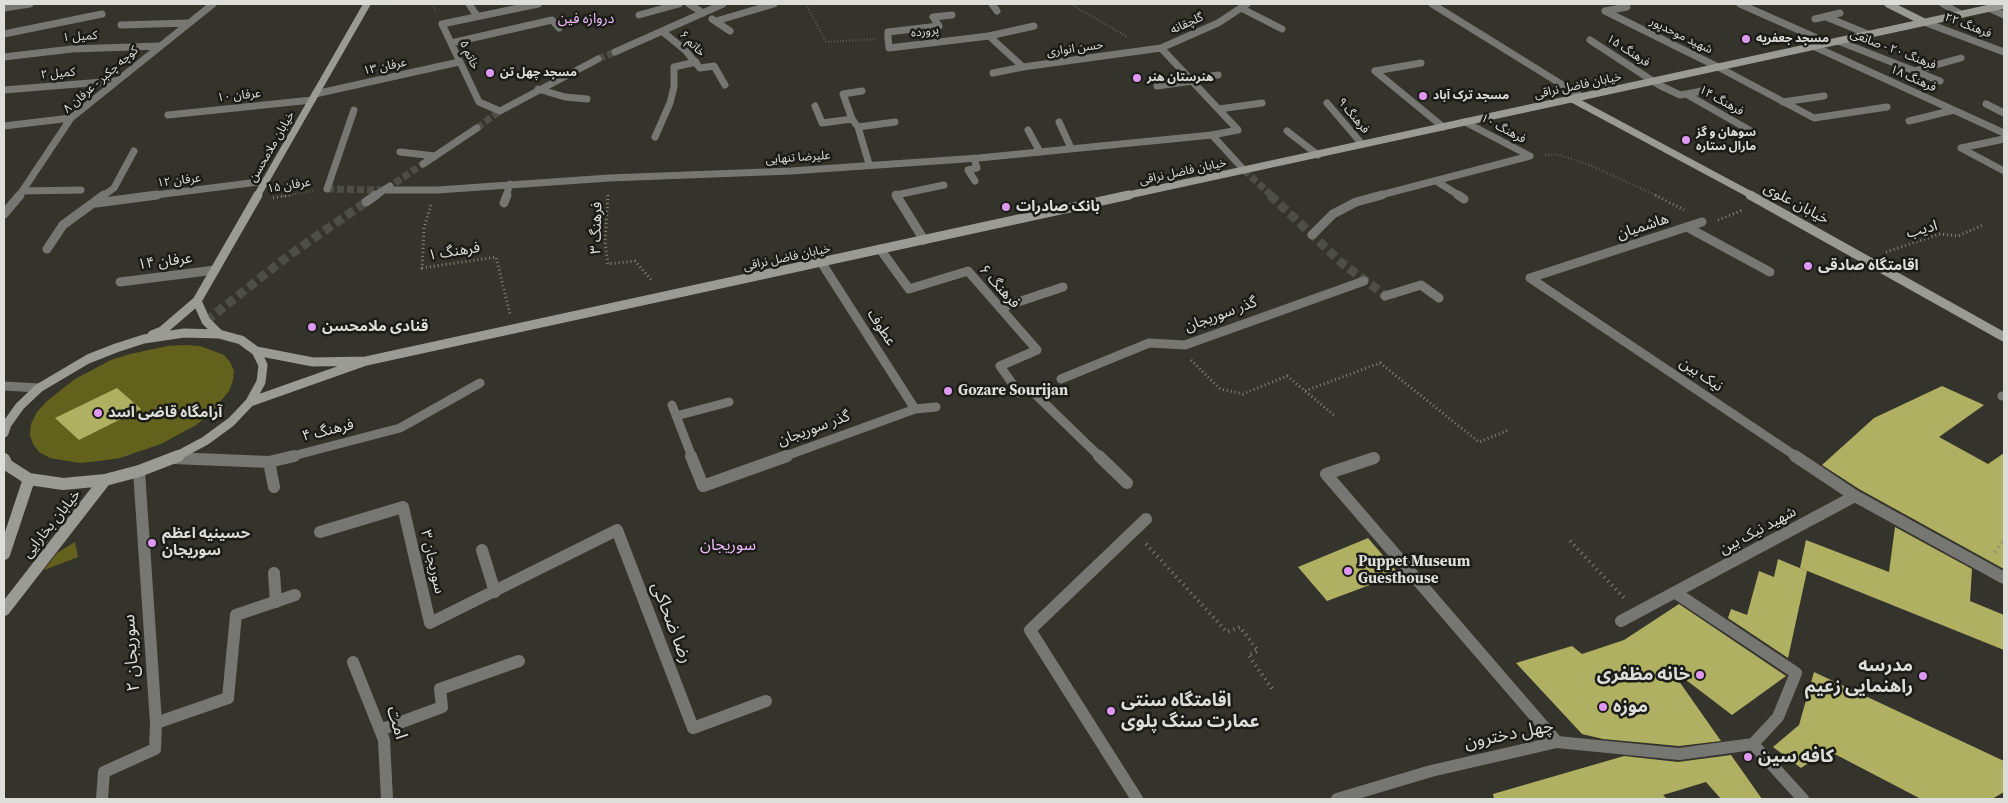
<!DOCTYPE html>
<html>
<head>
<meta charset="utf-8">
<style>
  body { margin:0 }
  #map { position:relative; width:2008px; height:803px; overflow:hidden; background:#34342d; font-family:"Source Serif 4",serif }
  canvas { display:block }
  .frame { position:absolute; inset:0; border:5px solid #ddded9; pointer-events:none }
</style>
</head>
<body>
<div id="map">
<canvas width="2008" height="803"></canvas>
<div class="frame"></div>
</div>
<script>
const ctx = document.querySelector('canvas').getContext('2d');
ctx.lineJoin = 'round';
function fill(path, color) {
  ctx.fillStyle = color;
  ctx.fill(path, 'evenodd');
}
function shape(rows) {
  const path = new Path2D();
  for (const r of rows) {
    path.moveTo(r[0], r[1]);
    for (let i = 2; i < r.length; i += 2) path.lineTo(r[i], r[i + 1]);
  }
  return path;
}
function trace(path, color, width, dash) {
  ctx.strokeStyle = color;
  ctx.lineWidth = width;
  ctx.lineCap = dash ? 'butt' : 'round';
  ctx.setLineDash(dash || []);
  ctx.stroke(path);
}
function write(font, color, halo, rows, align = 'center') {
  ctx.font = font + ' "Source Serif 4","Noto Sans Arabic",serif';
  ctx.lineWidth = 5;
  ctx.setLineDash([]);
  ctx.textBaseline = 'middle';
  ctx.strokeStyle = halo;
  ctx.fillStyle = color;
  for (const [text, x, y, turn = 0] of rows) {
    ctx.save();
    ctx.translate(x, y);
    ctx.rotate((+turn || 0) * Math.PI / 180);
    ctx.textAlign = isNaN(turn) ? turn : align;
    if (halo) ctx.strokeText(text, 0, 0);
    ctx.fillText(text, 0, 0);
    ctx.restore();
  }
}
fill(shape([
  [185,345,200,346,224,355,230,362,234,371,233,380,229,391,211,413,196,425,161,444,120,458,99,461,80,463,50,458,39,452,33,444,30,435,31,424,37,412,47,401,75,379,111,360,130,354,168,346],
  [75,542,78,557,44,570,57,553]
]), '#63621c');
fill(shape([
  [1942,386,1984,405,1939,437,1988,464,2004,453,2004,569,1859,489,1822,465,1874,418],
  [117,388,141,409,79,440,55,418],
  [1895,527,1972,569,1970,601,2004,615,2004,650,1800,568,1806,540,1889,572],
  [1368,538,1399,574,1327,601,1298,567],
  [1778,559,1807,571,1788,658,1728,618,1731,609,1747,615,1759,571,1774,577],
  [1679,604,1786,676,1732,715,1669,667,1721,741,1679,746,1603,739,1582,734,1516,663,1572,646,1582,654,1624,640],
  [1814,672,2004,761,2004,792,1992,799,1921,799,1827,750,1801,768,1773,747,1799,725],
  [1731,755,1762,799,1721,799,1706,782,1663,795,1667,799,1494,799,1493,794,1624,756,1678,762]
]), '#b0b062');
trace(shape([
  [598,59,615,52],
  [477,128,500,111],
  [1244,170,1272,196],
  [395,183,423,164],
  [327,189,385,190]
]), '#4d4e47', 7, [7, 3]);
trace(shape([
  [1270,195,1343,264,1393,301],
  [206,321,288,256,366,202]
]), '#4d4e47', 9, [9, 4.5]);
trace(shape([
  [432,4,436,12],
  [806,4,826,42,875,39],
  [1071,4,1127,37],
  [381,5,391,4],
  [1545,155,1556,154,1590,165,1657,196],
  [283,196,314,191],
  [608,196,608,193]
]), '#83837d', 2, [0.5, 2.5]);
trace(shape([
  [608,195,605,241,608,264,635,261,653,282],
  [1655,195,1684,210],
  [273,198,290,195],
  [431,205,424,228,422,268,496,257,510,314],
  [1718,220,1743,210],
  [1886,252,1940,234,1958,236,1983,225],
  [1191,360,1220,389,1243,394,1287,376,1335,416],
  [1305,391,1380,363,1479,442,1509,430]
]), '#83837d', 3, [1, 3]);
trace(shape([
  [1570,541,1625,599],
  [1146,544,1227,632,1240,627,1258,651,1248,655,1273,690],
  [1995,552,2004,539]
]), '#83837d', 4, [1, 4.5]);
trace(shape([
  [689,4,703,13],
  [992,4,997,11],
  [639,15,679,4],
  [888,38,888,32,939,26,933,17,952,15],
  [1191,79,1218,75],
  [1059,122,1071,148],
  [1028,130,1040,152],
  [1287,131,1318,155],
  [655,137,670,103,674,87,674,67,696,62],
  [974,158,977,168,968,170,975,181],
  [1436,181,1460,196],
  [23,191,81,190],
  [103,196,114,188,134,151],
  [897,196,896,195,944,185]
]), '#767673', 7);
trace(shape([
  [896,195,924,240],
  [1458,195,1464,199],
  [47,249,63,225,104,195],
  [880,249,909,289,968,271,1037,350,1000,366,1019,393],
  [1530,278,1797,457],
  [1530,278,1702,222],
  [120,282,215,270],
  [1000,308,1063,287],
  [1061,379,1149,343,1185,345,1364,281],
  [4,386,39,388],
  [1032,391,1100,457],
  [672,405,692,457],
  [676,416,729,402],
  [289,457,400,428,480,383],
  [783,457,915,409,936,407]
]), '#767673', 9);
trace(shape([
  [691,456,703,486,787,456],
  [1099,456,1127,483],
  [1795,456,1855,496],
  [173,458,269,462,294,456],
  [269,462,274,487],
  [320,532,403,507,430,623,617,530,693,728,766,701],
  [482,550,495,592],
  [353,662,384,740,387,799],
  [156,723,228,698],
  [380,730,442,707,440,689,519,661]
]), '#767673', 12);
trace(shape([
  [469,4,477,16],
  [538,4,442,24,479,102,500,111,598,59],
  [1432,4,1582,97],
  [1622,4,1627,7,1605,11,1718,67,1814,118,1887,107],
  [1740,4,1828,43],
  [1943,4,1961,14],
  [4,8,30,4],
  [1241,8,1282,29],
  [1989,8,2004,15],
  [1826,17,1868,34],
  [712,19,730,31],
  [1815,19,1840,13],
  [716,21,774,4],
  [1924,22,2004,52],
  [121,25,188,23],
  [663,32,685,50,700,68,714,66,725,85],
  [4,34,102,14],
  [989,36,1023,67],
  [888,38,889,48,989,36,1034,26],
  [1590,40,1659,85,1680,95,1686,94,1751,131],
  [1838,41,1940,81],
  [451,43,552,20,559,28],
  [1813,46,2004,133],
  [615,52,723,4],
  [4,57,72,49,159,46],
  [1375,71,1443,127],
  [1375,71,1421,63],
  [1914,71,1961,58],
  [993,73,1023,67,1161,48,1218,23,1247,4],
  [1157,86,1193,81],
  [538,89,565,97,587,99],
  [4,90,115,81],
  [315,94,459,62],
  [1686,94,1702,91],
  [1783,102,1824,96],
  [1327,103,1362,144],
  [1986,104,2004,113],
  [815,106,822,123,852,119,858,127,869,164],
  [1219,109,1262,103],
  [168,115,312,100],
  [852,119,843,94,862,91],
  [1909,121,1954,110],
  [1465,122,1530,156],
  [4,126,71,118],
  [858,127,895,122],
  [1212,135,1244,170],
  [2004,139,1961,148,2004,171],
  [400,152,435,156],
  [423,164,477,128],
  [327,189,354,110],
  [385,190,438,190,609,178,791,171,979,158,1212,135,1238,130,1161,48],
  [19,196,71,118,213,4],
  [148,196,266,181],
  [375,196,390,186],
  [506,196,510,184],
  [1377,196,1530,156]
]), '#767673', 7);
trace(shape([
  [366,202,376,195],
  [96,203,157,195],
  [504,203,507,195],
  [4,214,20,195],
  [1687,227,1770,272],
  [1312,235,1333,214,1356,202,1382,195],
  [821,262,915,409],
  [1385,296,1421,285,1439,298],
  [2002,396,2004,396]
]), '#767673', 9);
trace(shape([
  [1374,458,1326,474,1557,742],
  [274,573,276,602],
  [1676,593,1796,673,1778,717,1753,744,1803,799],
  [1621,621,1855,496,2004,578],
  [228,698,236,615,295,595],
  [102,799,104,772,155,749,156,723,139,471],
  [1137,799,1030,630,1146,519],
  [1337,799,1431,771,1557,742,1679,754,1753,744]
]), '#767673', 12);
trace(shape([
  [1888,4,1924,22],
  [1572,99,1753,196],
  [257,196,367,4],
  [1124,196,2004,5]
]), '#9b9b96', 7);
trace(shape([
  [1750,195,2004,337],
  [197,301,206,321,219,334],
  [152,335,162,331,197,301,258,195],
  [366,361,1129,195],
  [250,402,366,361,313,362,256,351],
  [4,433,7,424,20,406,39,388,88,359,116,348,144,339,184,333,219,334,241,340,256,351,263,365,261,382,250,402,231,422,205,441,175,457]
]), '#9b9b96', 9);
trace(shape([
  [4,459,7,465,29,479,63,484,105,480,139,471,178,456],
  [4,554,29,479],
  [4,610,105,480]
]), '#9b9b96', 12);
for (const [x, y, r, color] of [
  [1746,39,5,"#df98f2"],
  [490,73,5,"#df98f2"],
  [1137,78,5,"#df98f2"],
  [1423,96,5,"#df98f2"],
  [1686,140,5,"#df98f2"],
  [1006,207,5,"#df98f2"],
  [1808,266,5,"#df98f2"],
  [312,327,5,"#df98f2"],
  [948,391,5,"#df98f2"],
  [98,413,5,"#df98f2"],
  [152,543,5,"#df98f2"],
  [1348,571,5,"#df98f2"],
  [1700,675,5,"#df98f2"],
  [1923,676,5,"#df98f2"],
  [1603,707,5,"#df98f2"],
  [1111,711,5,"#df98f2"],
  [1748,757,5,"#df98f2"]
]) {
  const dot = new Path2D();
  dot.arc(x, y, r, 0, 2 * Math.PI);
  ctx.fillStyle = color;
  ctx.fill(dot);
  trace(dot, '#1b1b18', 2);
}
write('12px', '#ddded9', '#1b1b18', [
  ["گلچقانه",1187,24,-24],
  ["فرهنگ ۲۲",1968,26,21],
  ["پرورده",925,32,-7],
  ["شهید موحدپور",1681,36,26],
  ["کمیل ۱",80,37,-4],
  ["خاتم ۶",692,44,45],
  ["حسن انواری",1075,49,-8],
  ["فرهنگ ۲۰ - صانعی",1893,50,21],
  ["فرهنگ ۱۵",1628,51,33],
  ["خاتم ۵",469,55,65],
  ["عرفان ۱۳",385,67,-12],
  ["کمیل ۲",58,74,-5],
  ["فرهنگ ۱۸",1913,79,24],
  ["کوچه چکبر - عرفان ۸",101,80,-41],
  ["خیابان فاضل نراقی",1578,86,-12],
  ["عرفان ۱۰",239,96,-6],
  ["فرهنگ ۱۴",1721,101,29],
  ["فرهنگ ۹",1353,116,50],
  ["فرهنگ ۱۰",1503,129,28],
  ["خیابان ملامحسن",272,147,-60],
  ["علیرضا تنهایی",798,158,-4],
  ["خیابان فاضل نراقی",1183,172,-12],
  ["عرفان ۱۲",179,181,-7],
  ["عرفان ۱۵",289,186,-9],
  ["خیابان فاضل نراقی",787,258,-12]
]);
write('bold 12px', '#ddded9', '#1b1b18', [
  ["مسجد جعفریه",1756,39],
  ["مسجد چهل تن",500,73],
  ["هنرستان هنر",1147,78],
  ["مسجد ترک آباد",1433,96],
  ["سوهان و گز",1696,133],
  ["مارال ستاره",1696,147]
], 'left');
write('14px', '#f1bffe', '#1b1b18', [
  ["دروازه فین",586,19]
]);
write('15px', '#ddded9', '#1b1b18', [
  ["خیابان علوی",1796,204,28],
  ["هاشمیان",1643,227,-18],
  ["فرهنگ ۳",597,228,-89],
  ["ادیب",1922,230,-15],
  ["فرهنگ ۱",454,252,-9],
  ["عرفان ۱۴",165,262,-7],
  ["فرهنگ ۶",999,287,48],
  ["گذر سوریجان",1221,315,-20],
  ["عطوف",881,328,57],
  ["نیک بین",1701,375,34],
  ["گذر سوریجان",814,429,-20],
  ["فرهنگ ۴",328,431,-14],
  ["خیابان بخارایی",52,524,-51],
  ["شهید نیک بین",1758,531,-28],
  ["سوریجان ۳",432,562,77]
]);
write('bold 15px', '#ddded9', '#1b1b18', [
  ["بانک صادرات",1016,207],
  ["اقامتگاه صادقی",1818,266],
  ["قنادی ملامحسن",322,327],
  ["Gozare Sourijan",958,391],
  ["آرامگاه قاضی اسد",108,413],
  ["حسینیه اعظم",162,534],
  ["سوریجان",162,551],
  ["Puppet Museum",1358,562],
  ["Guesthouse",1358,579]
], 'left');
write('16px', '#f1bffe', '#1b1b18', [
  ["سوریجان",728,546]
]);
write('18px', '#ddded9', '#1b1b18', [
  ["رضا ضحاکی",671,623,69],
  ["سوریجان ۲",132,653,-94],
  ["امت",396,723,73],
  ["چهل دخترون",1509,735,-11]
]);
write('bold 18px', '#ddded9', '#1b1b18', [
  ["مدرسه",1913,666,"right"],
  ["راهنمایی زعیم",1913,687,"right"],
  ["خانه مظفری",1690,675,"right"],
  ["اقامتگاه سنتی",1121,701],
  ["عمارت سنگ پلوی",1121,722],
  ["موزه",1613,707],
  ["کافه سین",1758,757]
], 'left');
</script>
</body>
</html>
